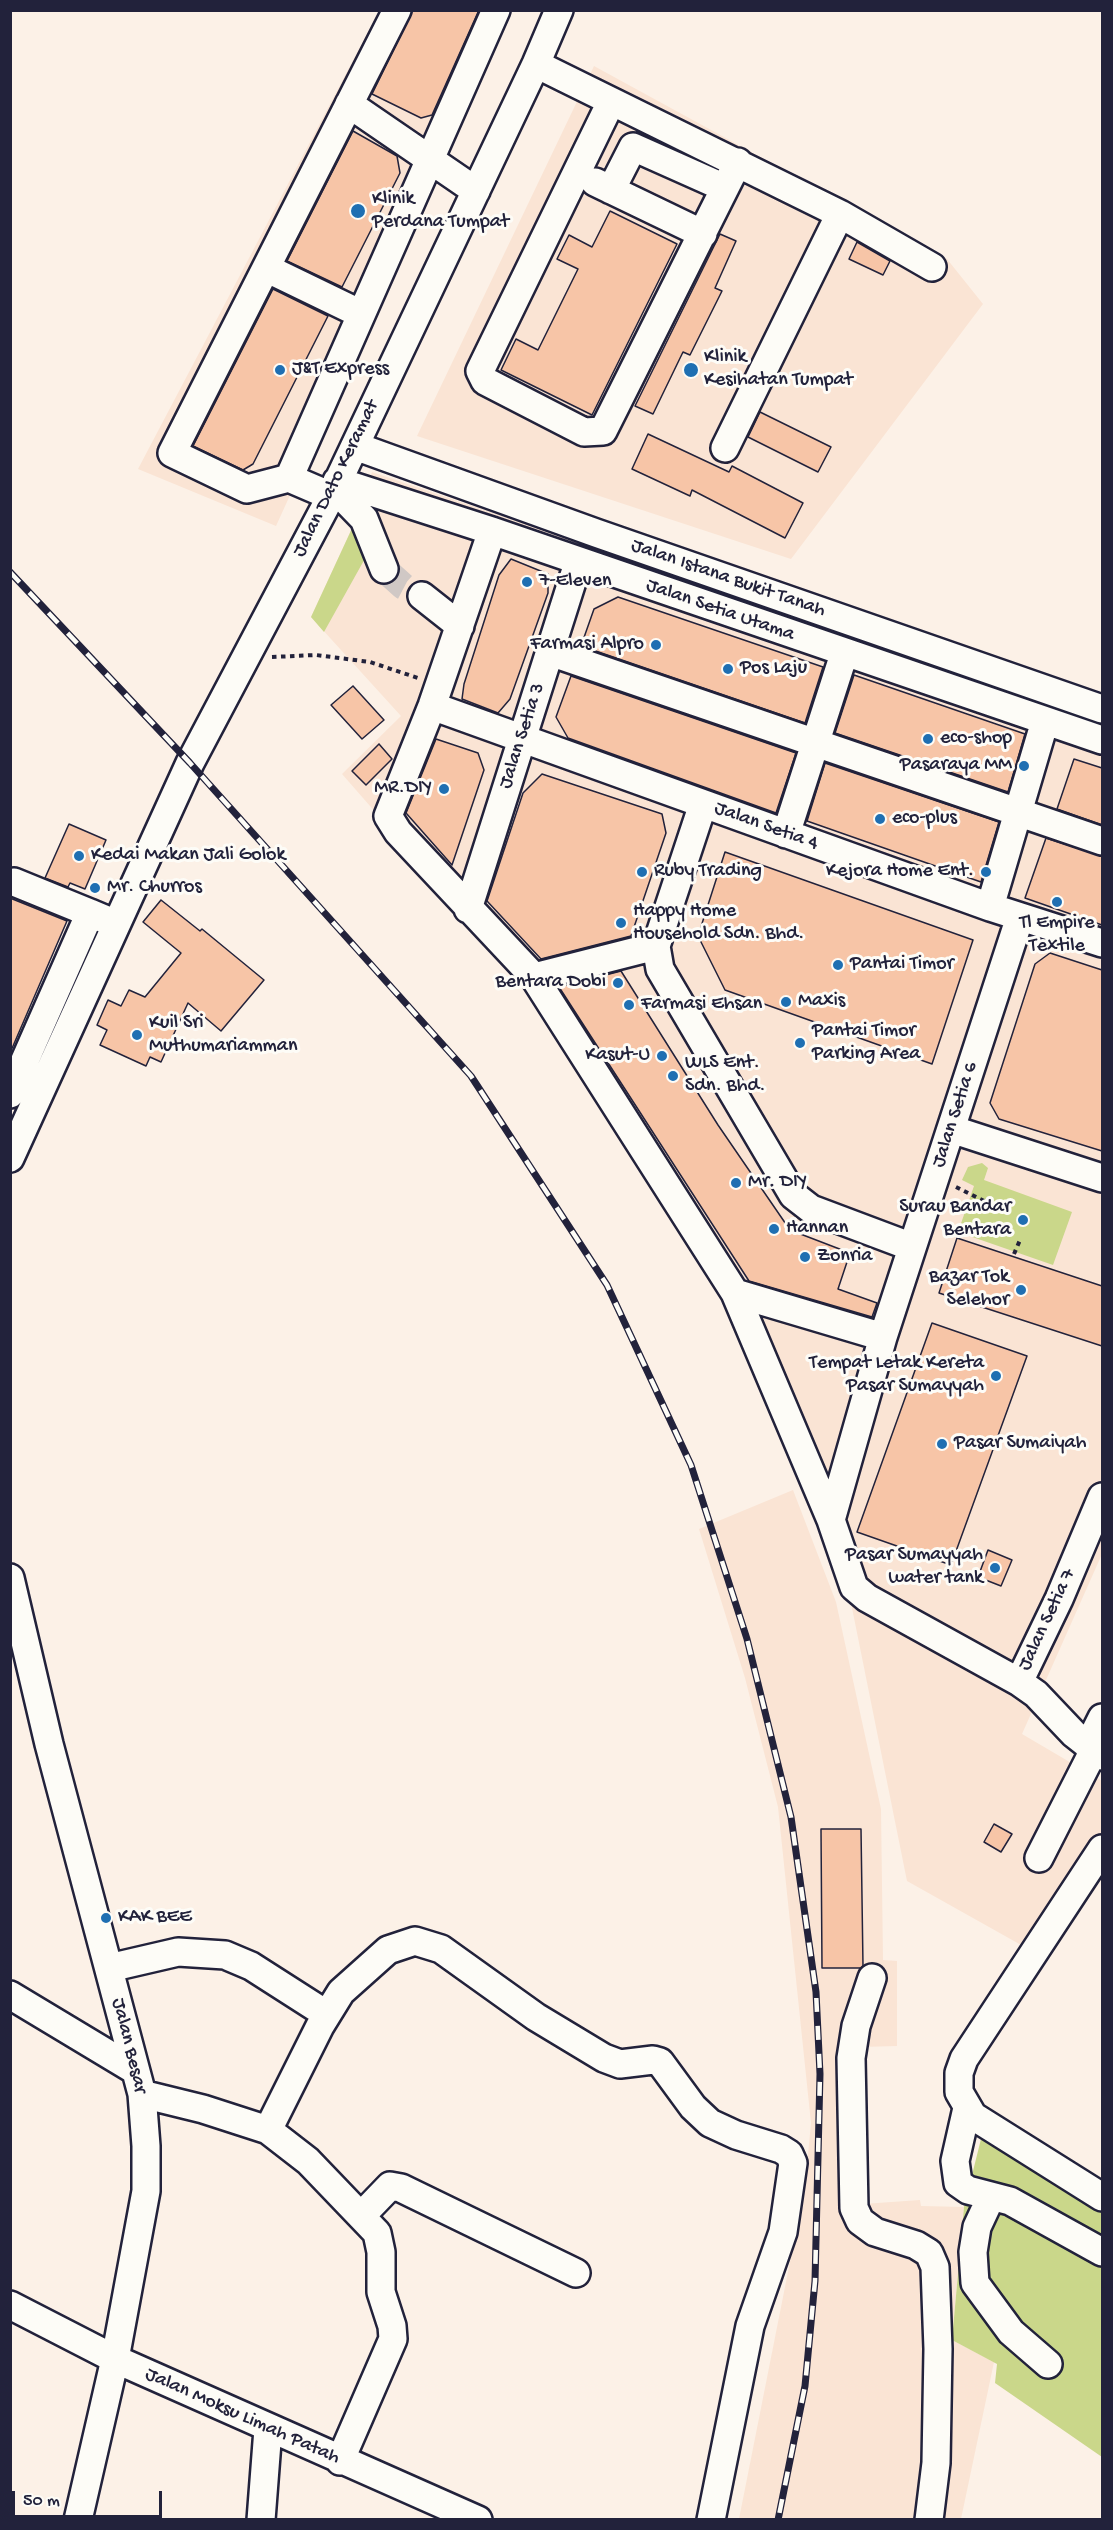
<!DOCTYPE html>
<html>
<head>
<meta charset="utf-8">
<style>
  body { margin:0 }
  #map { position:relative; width:1113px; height:2530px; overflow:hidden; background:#fcf1e7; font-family:"Gochi Hand",sans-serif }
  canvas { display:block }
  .frame { position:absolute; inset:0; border:12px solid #22223b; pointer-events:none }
  .scale { position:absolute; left:12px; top:2491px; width:150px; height:27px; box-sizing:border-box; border:3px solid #22223b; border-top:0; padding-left:8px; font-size:18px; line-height:21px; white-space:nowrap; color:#22223b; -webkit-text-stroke:4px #fdfcf7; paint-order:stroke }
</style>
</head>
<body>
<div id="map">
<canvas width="1113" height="2530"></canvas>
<div class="frame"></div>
<div class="scale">50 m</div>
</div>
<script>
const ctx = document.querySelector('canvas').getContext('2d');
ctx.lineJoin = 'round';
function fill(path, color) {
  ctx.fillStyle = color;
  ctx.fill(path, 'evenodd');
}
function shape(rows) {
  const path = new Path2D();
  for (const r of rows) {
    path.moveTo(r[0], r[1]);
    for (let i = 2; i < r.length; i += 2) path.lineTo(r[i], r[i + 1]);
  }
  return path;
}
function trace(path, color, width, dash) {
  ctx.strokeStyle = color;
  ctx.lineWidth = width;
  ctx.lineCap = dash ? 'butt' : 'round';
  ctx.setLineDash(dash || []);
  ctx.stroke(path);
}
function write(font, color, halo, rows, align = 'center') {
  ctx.font = font + ' "Gochi Hand",sans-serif';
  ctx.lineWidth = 6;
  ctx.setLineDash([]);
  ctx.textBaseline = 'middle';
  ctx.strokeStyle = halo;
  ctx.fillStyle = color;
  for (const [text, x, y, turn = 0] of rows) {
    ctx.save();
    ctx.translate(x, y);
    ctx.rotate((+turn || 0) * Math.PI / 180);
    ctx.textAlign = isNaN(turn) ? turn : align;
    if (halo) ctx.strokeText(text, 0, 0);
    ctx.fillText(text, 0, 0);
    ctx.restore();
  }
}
fill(shape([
  [379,11,510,11,276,526,138,469],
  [594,66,947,259,983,304,791,559,417,436],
  [372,472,1102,719,1102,1554,1022,1734,1102,1781,1102,1832,1030,1950,907,1881,851,1603,816,1512,728,1305,517,974,342,774,401,716,311,617,354,524],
  [793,1490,836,1602,881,1809,883,1960,897,1961,897,2046,861,2047,863,2204,920,2200,921,2206,964,2207,952,2340,994,2362,961,2519,739,2519,805,2186,811,2123,778,1807,745,1678,699,1529]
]), '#fae4d4');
fill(shape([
  [354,524,377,537,324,632,311,617],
  [982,1163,988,1168,984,1180,1072,1212,1053,1265,958,1232,974,1186,962,1180,968,1167],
  [983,2131,1102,2205,1102,2457,995,2383,997,2364,952,2340,964,2207]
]), '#cad78a');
const building = shape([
  [413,10,479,10,432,115,421,118,372,94,413,10],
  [353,131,397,156,400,173,342,287,287,261,353,131],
  [610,211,677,244,592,415,501,370,516,339,538,350,578,269,557,259,569,235,592,247,610,211],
  [720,234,736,241,715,288,722,291,690,355,683,352,653,414,635,406,720,234],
  [857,242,890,261,883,275,849,259,857,242],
  [273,289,328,316,253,464,243,470,193,446,273,289],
  [760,412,831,447,818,472,748,437,760,412],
  [648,434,729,472,732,466,803,503,785,538,692,490,690,496,632,469,648,434],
  [511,559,548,574,548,593,510,699,498,713,462,699,464,684,499,575,511,559],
  [618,597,823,667,805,723,581,646,594,609,618,597],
  [854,675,1025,734,1008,792,835,733,854,675],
  [571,676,796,753,776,813,568,738,556,717,571,676],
  [353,686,384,720,362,739,331,705,353,686],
  [436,739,478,753,484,770,452,865,406,813,436,739],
  [379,744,392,759,366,785,352,771,379,744],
  [1074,759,1102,768,1102,825,1057,809,1074,759],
  [825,763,999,822,981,882,807,821,825,763],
  [542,774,662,814,666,833,631,936,541,959,487,901,523,793,542,774],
  [69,824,106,840,85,889,70,883,68,887,45,878,69,824],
  [1046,838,1102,856,1102,925,1025,898,1046,838],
  [725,852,973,940,932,1064,725,990,698,936,725,852],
  [10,898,67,921,10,1053,10,898],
  [161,900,200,931,202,929,264,980,221,1031,188,1003,161,1062,150,1057,146,1066,100,1045,107,1030,97,1025,108,1000,121,1006,129,990,145,997,181,953,143,922,161,900],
  [1050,953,1102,970,1102,1151,999,1119,990,1103,1035,964,1050,953],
  [621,971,718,1125,790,1230,850,1253,838,1289,877,1303,872,1317,749,1281,559,987,621,971],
  [957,1238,1102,1286,1102,1346,939,1293,957,1238],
  [932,1323,1027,1356,951,1565,857,1532,932,1323],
  [988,1550,1012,1560,1001,1586,978,1577,988,1550],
  [994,1824,1012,1834,1001,1852,984,1842,994,1824],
  [821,1829,861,1829,863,1966,861,1968,822,1968,821,1829]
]);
fill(building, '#f7c5a7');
trace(building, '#22223b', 1.5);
trace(shape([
  [384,569,403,586,422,596]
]), '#d0c8c5', 27, [27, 14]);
const minor = shape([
  [536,64,840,214,932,267],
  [611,102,480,371,485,381,584,432,603,431,738,162],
  [349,104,476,191],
  [595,182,703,234],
  [611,190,633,147,725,188],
  [266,268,361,314],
  [355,446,596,533,1102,709],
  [725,448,840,214],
  [289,478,247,489,172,453,397,10],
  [337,481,492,531,1102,740],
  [334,488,364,519,384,569],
  [331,496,289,478,496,10],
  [492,531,432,706,388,816,398,832,534,977,735,1293,831,1520,854,1587,867,1598,1019,1682,1059,1599,1102,1497],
  [422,596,460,626],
  [550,652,1102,841],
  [432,706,990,907,1102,943],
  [703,804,656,946,660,969,793,1195,811,1209,912,1247],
  [786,834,844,654],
  [14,882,90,913],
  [990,907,1045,721],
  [468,909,578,563],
  [534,977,656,946],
  [10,1094,90,913,116,924],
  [951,1129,1102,1178],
  [10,1158,190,763,331,496,536,64,559,10],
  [735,1293,883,1337],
  [831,1520,883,1337,1020,917],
  [10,1578,49,1744,142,2094,146,2146,146,2191,115,2359,78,2520],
  [1019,1682,1036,1694,1074,1734,1102,1756],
  [1088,1746,1102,1718],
  [1102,1849,964,2059,959,2073,959,2092,973,2116,1102,2197],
  [1039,1858,1094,1750],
  [109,1968,178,1952,225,1955,251,1966,326,2014],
  [872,1978,856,2026,851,2058,854,2208,860,2221,875,2232,916,2245,929,2253,935,2267,938,2349,936,2463,929,2520],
  [10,1995,133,2069],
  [142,2094,203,2109,268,2130,308,2161,377,2233,381,2252,381,2292,392,2326,393,2339,340,2461],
  [967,2108,955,2161,958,2183,968,2190,1010,2201,1102,2252],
  [268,2130,320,2026,341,1992,388,1950,415,1941,441,1949,536,2017,604,2058,620,2064,653,2060,660,2062,693,2107,710,2123,736,2135,781,2149,789,2154,793,2163,783,2232,750,2326,711,2520],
  [991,2197,977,2227,973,2252,975,2283,1011,2332,1048,2364],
  [362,2215,390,2186,401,2188,576,2273],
  [10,2305,115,2359,478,2520],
  [261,2520,268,2429]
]);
trace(minor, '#22223b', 32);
trace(shape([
  [272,657,316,655,370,662,418,678],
  [956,1187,1004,1211],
  [1014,1254,1020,1240]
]), '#22223b', 4, [4.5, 4.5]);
trace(minor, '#fdfcf7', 27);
const rail = shape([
  [10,572,190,763,471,1076,607,1285,691,1465,747,1639,791,1817,816,1992,820,2074,815,2281,805,2386,778,2520]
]);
trace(rail, '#22223b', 7);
trace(rail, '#fdfcf7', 4.5, [14]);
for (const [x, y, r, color] of [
  [358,211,8,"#1f6fb2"],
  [280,370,6,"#1f6fb2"],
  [691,370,8,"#1f6fb2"],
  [527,582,6,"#1f6fb2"],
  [656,645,6,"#1f6fb2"],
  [728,669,6,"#1f6fb2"],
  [928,739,6,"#1f6fb2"],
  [1024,766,6,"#1f6fb2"],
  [444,789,6,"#1f6fb2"],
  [880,819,6,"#1f6fb2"],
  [79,856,6,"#1f6fb2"],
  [642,872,6,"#1f6fb2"],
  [986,872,6,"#1f6fb2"],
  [95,888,6,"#1f6fb2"],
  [1057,902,6,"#1f6fb2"],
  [621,923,6,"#1f6fb2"],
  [838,965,6,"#1f6fb2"],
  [618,983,6,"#1f6fb2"],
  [786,1002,6,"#1f6fb2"],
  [629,1005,6,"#1f6fb2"],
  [137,1035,6,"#1f6fb2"],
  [800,1043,6,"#1f6fb2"],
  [662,1056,6,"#1f6fb2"],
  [673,1076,6,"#1f6fb2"],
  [736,1183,6,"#1f6fb2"],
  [1023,1220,6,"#1f6fb2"],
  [774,1229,6,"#1f6fb2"],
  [805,1257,6,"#1f6fb2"],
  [1021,1290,6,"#1f6fb2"],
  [996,1376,6,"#1f6fb2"],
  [942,1444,6,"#1f6fb2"],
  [995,1568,6,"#1f6fb2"],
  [106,1918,6,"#1f6fb2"]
]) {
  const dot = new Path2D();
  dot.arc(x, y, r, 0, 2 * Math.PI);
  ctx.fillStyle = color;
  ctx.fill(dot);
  trace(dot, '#fdfcf7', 2);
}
write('20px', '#22223b', '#fdfcf7', [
  ["Klinik",372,200],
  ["Perdana Tumpat",372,223],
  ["Klinik",704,358],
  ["Kesihatan Tumpat",704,381],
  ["J&T Express",292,370],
  ["7-Eleven",539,582],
  ["Farmasi Alpro",644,645,"right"],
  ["Pos Laju",740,669],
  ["eco-shop",940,739],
  ["Pasaraya MM",1012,766,"right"],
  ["MR.DIY",432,789,"right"],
  ["eco-plus",892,819],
  ["Kedai Makan Jali Golok",91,856],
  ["Ruby Trading",654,872],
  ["Kejora Home Ent.",974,872,"right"],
  ["Mr. Churros",107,888],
  ["Happy Home",633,912],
  ["Household Sdn. Bhd.",633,935],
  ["Tl Empire",1057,924,"center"],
  ["Textile",1057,947,"center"],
  ["Pantai Timor",850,965],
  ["Bentara Dobi",606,983,"right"],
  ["Maxis",798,1002],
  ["Farmasi Ehsan",641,1005],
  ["Kuil Sri",149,1024],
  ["Muthumariamman",149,1047],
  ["Pantai Timor",812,1032],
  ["Parking Area",812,1055],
  ["Kasut-U",650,1056,"right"],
  ["WLS Ent.",685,1064],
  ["Sdn. Bhd.",685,1087],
  ["Mr. DIY",748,1183],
  ["Surau Bandar",1011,1208,"right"],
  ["Bentara",1011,1231,"right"],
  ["Hannan",786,1229],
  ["Zonria",817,1257],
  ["Bazar Tok",1009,1278,"right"],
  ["Selehor",1009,1301,"right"],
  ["Tempat Letak Kereta",984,1364,"right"],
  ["Pasar Sumayyah",984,1387,"right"],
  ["Pasar Sumaiyah",954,1444],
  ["Pasar Sumayyah",983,1556,"right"],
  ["water tank",983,1579,"right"],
  ["KAK BEE",118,1918]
], 'left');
write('20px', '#22223b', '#fdfcf7', [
  ["Jalan Dato Keramat",337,479,-64],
  ["Jalan Istana Bukit Tanah",728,579,19],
  ["Jalan Setia Utama",720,611,19],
  ["Jalan Setia 3",523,736,-72],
  ["Jalan Setia 4",766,827,20],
  ["Jalan Setia 6",956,1115,-72],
  ["Jalan Setia 7",1048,1620,-65],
  ["Jalan Besar",128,2046,76],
  ["Jalan Moksu Limah Patah",242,2417,24]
]);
</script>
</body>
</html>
